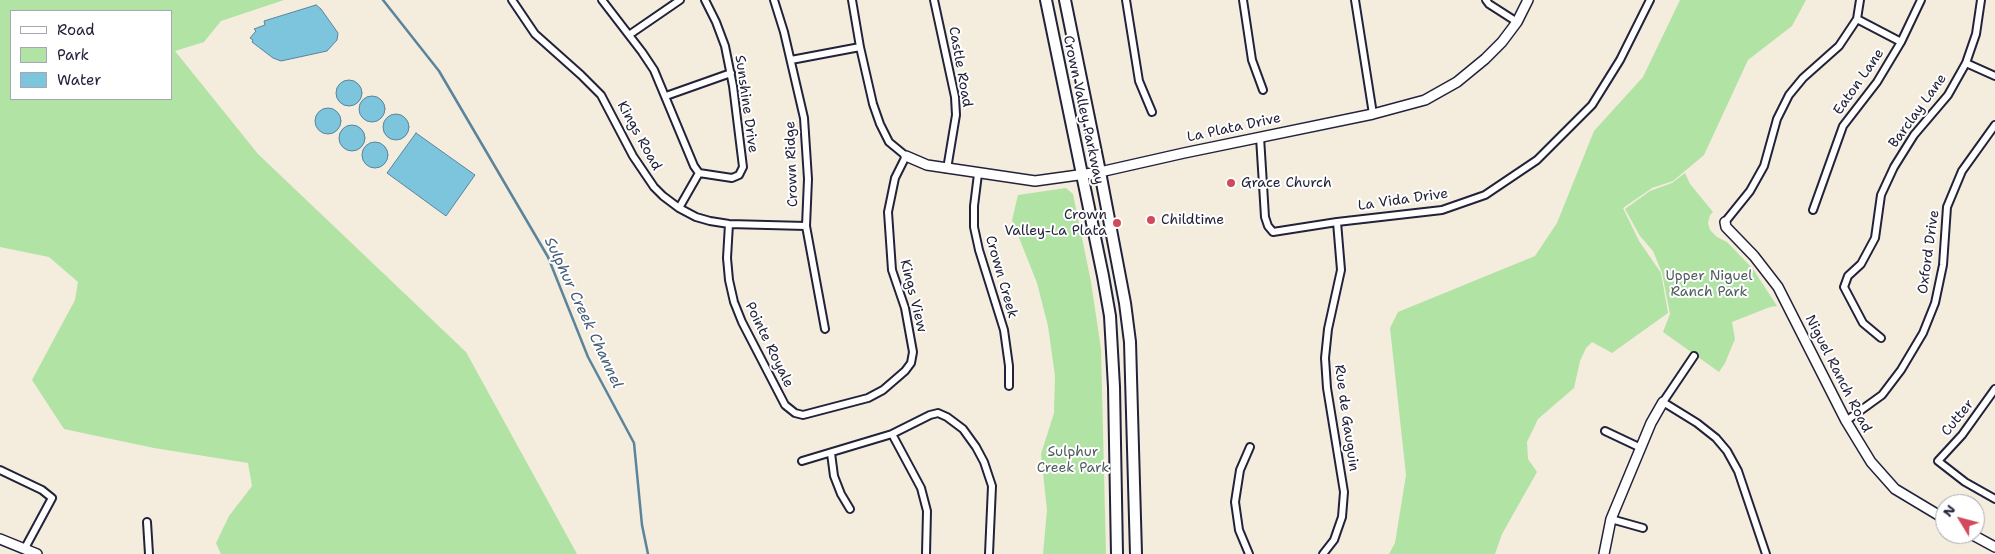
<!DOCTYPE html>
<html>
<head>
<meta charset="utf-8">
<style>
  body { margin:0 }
  #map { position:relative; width:1995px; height:554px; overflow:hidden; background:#f4ecdd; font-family:"Shantell Sans",sans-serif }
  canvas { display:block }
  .legend { position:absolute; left:10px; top:10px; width:162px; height:90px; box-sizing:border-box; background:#fff; border:1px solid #a7a7b1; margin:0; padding:6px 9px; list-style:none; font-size:15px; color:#22223b }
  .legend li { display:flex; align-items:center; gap:10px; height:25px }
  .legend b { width:25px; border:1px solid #a7a7b1 }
  .north { position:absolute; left:1935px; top:494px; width:50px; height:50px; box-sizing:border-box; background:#fff; border:1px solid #a7a7b1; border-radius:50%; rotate:307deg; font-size:14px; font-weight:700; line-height:20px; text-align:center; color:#22223b }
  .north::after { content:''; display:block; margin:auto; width:18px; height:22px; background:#d1495b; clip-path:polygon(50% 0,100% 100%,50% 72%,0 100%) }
</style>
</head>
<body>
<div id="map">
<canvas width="1995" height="554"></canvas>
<ul class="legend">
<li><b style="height:6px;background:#fff"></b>Road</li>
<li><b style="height:14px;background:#b1e3a4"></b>Park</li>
<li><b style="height:14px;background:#7dc5dd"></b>Water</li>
</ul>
<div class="north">N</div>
</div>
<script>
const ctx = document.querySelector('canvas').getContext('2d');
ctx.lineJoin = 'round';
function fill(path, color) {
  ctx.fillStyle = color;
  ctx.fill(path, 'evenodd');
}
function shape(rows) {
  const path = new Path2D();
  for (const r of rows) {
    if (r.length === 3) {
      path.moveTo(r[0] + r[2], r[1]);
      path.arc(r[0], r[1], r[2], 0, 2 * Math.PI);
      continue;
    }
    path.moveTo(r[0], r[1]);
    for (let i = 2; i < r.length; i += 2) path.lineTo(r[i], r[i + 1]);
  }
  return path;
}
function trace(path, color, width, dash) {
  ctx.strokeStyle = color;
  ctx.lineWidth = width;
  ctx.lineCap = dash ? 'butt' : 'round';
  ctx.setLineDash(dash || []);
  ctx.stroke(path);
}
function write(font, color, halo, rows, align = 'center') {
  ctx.font = font + ' "Shantell Sans",sans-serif';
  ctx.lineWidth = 4;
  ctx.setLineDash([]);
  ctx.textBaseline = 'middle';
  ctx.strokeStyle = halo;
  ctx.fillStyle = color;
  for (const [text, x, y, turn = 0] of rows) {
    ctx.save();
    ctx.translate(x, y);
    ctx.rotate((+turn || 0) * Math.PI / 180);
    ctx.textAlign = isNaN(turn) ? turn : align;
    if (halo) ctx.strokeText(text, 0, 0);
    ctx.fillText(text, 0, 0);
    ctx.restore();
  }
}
fill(shape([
  [0,0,284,0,221,21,204,42,175,51,258,154,466,352,577,554,221,554,216,543,229,516,252,486,248,463,154,448,64,429,32,380,75,300,78,282,49,257,0,247],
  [11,11,171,11,171,99,11,99],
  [1680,0,1806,0,1792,26,1748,60,1704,155,1673,181,1652,188,1623,208,1639,241,1661,273,1668,313,1612,353,1592,342,1586,348,1580,361,1574,388,1538,419,1527,442,1528,459,1537,472,1502,534,1495,554,1389,554,1395,543,1406,475,1390,328,1398,312,1535,256,1557,223,1594,131,1643,77],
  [1685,173,1690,184,1713,212,1710,215,1708,223,1710,230,1717,237,1727,242,1753,269,1777,306,1770,307,1732,322,1735,339,1725,363,1719,372,1663,332,1670,314,1662,273,1653,251,1640,236,1625,209,1650,191,1672,183],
  [1066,188,1073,194,1091,282,1101,349,1106,554,1043,554,1047,510,1041,454,1054,413,1055,376,1048,326,1037,283,1012,220,1018,195]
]), '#b1e3a4');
const water = shape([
  [316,5,321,9,338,33,337,40,327,51,281,61,273,58,252,42,253,40,250,38,256,31,254,29,265,25,264,21,316,5],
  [349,93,13],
  [372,109,13],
  [328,121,13],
  [396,127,13],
  [352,138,13],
  [416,133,475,175,446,216,387,173,416,133],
  [375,155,13]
]);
fill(water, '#7dc5dd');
trace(water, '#59849c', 1);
trace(shape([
  [383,0,439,71,548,257,588,357,634,443,642,525,648,554]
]), '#59849c', 2.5);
const street = shape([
  [512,0,535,34,581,75,601,95,633,156,654,187,663,196,679,208,696,217,710,221,729,224,806,226],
  [602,0,642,52,654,70,694,166,699,173],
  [774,0,784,32,804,118,808,179,806,226,825,329],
  [934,0,955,97,956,115,947,169],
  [1126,0,1139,81,1152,112],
  [1243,0,1252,60,1263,90],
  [1355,0,1373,114],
  [1486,0,1489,4,1517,22],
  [1857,19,1901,42],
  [629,35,680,0],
  [791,60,860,47],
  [1966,63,1995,76],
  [666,96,731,73],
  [1260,137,1265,217,1268,226,1273,232,1337,222,1442,210,1485,195,1537,160,1592,105,1620,60,1650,0],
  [978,174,974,206,974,227,979,250,1004,330,1009,366,1009,386],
  [679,208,699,173,732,178,739,175,743,167,733,86,725,46,716,22,705,0],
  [1813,210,1843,126,1877,82,1901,42,1921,0],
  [1725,222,1750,191,1764,166,1777,119,1789,95,1803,78,1839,46,1857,19,1860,0],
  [729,224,727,258,729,280,734,302,742,322,785,405,795,413,803,415,868,398,883,390,905,371,911,363,913,352,905,308,892,270,888,212,895,178,906,156,889,142,880,124,873,104,860,47,852,0],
  [1881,338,1863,323,1844,287,1848,276,1861,264,1875,238,1881,195,1894,167,1914,135,1948,95,1966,63,1976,34,1981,0],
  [1694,356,1663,402,1697,423,1716,438,1727,451,1738,471,1766,554],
  [1995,389,1962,435,1938,461,1965,482,1995,499],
  [1846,421,1882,395,1901,370,1923,333,1935,303,1943,265,1947,207,1962,171,1995,125],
  [1605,431,1641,448],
  [892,434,921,488,927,511,926,554],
  [831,453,834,476,841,494,850,509],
  [802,461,892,434,930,415,938,413,947,417,963,429,976,447,984,462,992,486,989,554],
  [0,470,42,490,52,498,25,548],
  [1611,519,1643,528],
  [147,522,149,554],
  [1249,554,1239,530,1235,502,1240,470,1250,447],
  [1323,554,1334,540,1342,517,1344,492,1327,388,1325,358,1328,329,1341,270,1337,222]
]);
const secondary = shape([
  [906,156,927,165,1035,181,1100,172,1184,153,1373,114,1425,100,1457,82,1485,59,1502,42,1517,22,1528,0],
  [1725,222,1726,227,1754,256,1778,287,1846,421,1871,462,1895,489,1945,519],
  [1971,534,1995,547],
  [0,539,37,554],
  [1604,554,1611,519,1651,423,1663,402]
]);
const primary = shape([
  [1046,0,1103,276,1110,316,1114,387,1117,554],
  [1065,0,1100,172,1125,303,1130,342,1136,554]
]);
trace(street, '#22223b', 10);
trace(secondary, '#22223b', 12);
trace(primary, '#22223b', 14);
trace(street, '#fff', 6);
trace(secondary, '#fff', 9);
trace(primary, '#fff', 10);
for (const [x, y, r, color] of [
  [1231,183,5,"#d1495b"],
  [1151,220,5,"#d1495b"],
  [1117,223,5,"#d1495b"]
]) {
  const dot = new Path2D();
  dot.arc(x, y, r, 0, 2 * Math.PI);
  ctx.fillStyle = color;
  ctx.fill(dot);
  trace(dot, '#fff', 2);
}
write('14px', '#22223b', '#fff', [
  ["Castle Road",960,67,80],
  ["Eaton Lane",1859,82,-55],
  ["Sunshine Drive",746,104,82],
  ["Crown Valley Parkway",1083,110,78],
  ["Barclay Lane",1918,111,-54],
  ["La Plata Drive",1234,128,-12],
  ["Kings Road",639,136,61],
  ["Crown Ridge",792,164,-92],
  ["La Vida Drive",1403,200,-8],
  ["Oxford Drive",1929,252,-82],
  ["Crown Creek",1001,277,74],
  ["Kings View",913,296,76],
  ["Pointe Royale",769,345,64],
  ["Niguel Ranch Road",1838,374,63],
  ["Rue de Gauguin",1346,418,82],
  ["Cutter",1958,418,-51]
]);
write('14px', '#22223b', '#fff', [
  ["Grace Church",1241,183],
  ["Crown",1107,215,"right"],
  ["Valley-La Plata",1107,231,"right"],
  ["Childtime",1161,220]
], 'left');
write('14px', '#4d5c5a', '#fff', [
  ["Upper Niguel",1709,276],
  ["Ranch Park",1709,292],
  ["Sulphur",1073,452],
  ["Creek Park",1073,468]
]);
write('italic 15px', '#425b74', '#fff', [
  ["Sulphur Creek Channel",583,313,65]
]);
</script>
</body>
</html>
